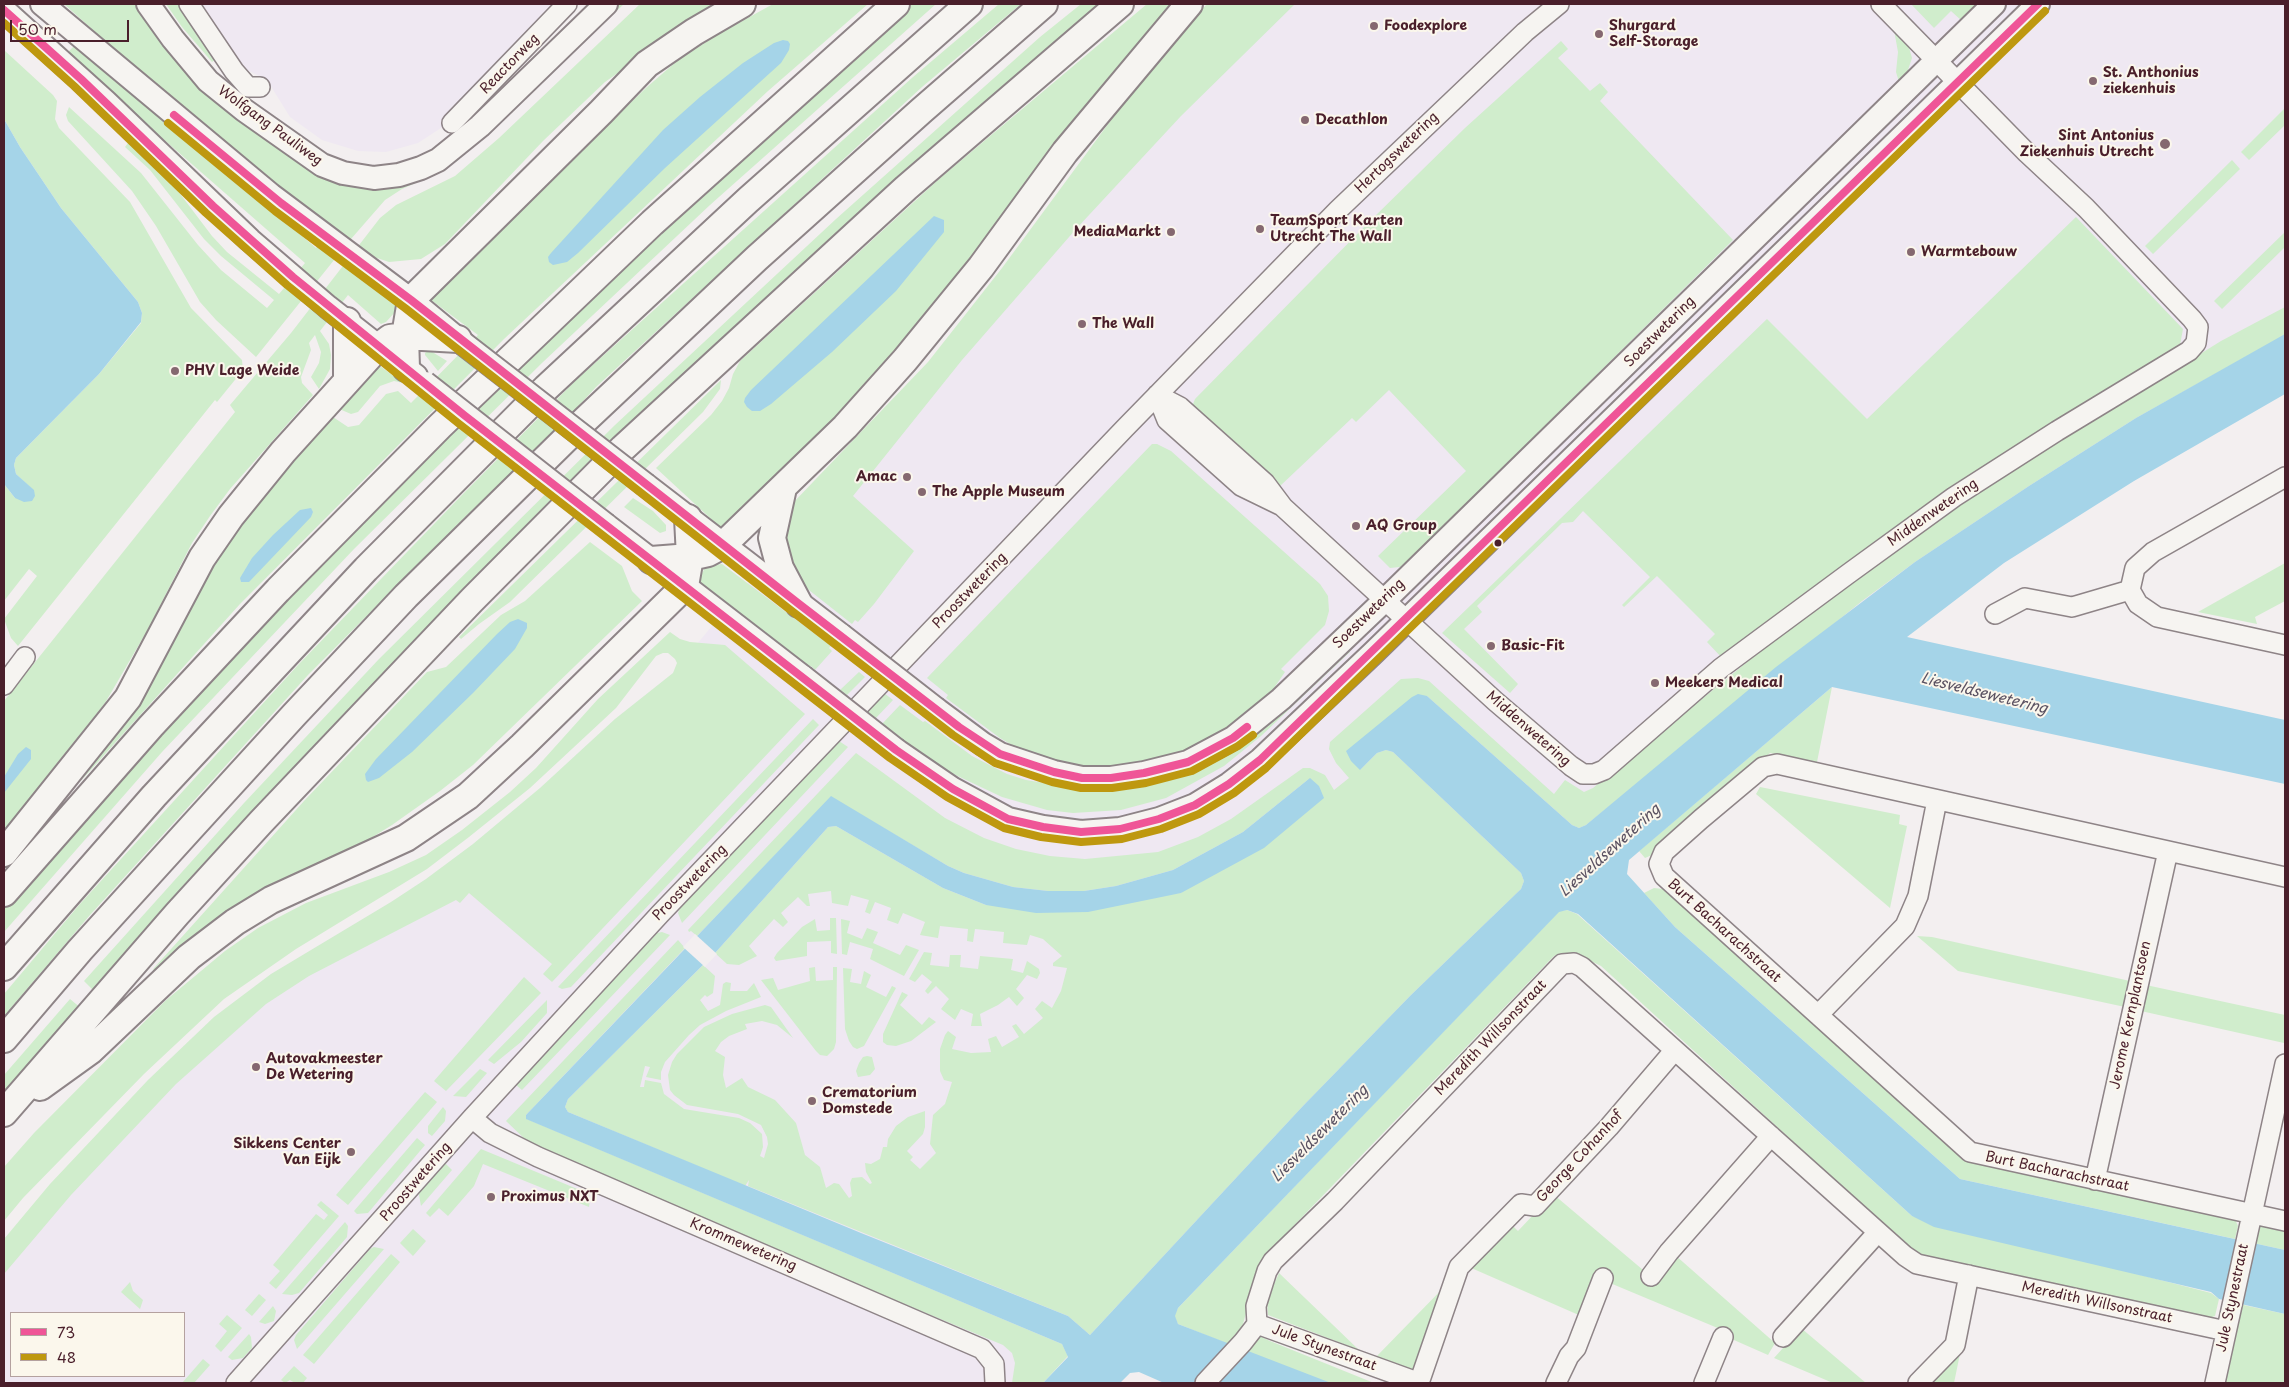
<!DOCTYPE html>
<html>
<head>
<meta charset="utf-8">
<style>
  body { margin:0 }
  #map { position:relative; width:2289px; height:1387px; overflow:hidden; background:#f3eff0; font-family:"Playpen Sans",sans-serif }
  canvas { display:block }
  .frame { position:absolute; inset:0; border:5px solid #4a1f2b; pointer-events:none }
  .legend { position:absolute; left:10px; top:1312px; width:175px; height:65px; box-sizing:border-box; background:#fbf7ec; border:1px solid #b4a19f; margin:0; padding:6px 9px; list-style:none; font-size:15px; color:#4a1f2b }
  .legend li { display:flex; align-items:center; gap:10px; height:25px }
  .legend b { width:25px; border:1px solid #b4a19f }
  .scale { position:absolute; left:10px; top:20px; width:119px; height:22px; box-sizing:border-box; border:2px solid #4a1f2b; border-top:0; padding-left:6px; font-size:15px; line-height:18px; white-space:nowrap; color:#4a1f2b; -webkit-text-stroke:4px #fbf7ec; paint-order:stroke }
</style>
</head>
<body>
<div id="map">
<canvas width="2289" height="1387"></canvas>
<div class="frame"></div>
<ul class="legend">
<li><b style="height:6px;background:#ef5597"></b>73</li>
<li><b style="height:6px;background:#be980f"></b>48</li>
</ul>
<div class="scale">50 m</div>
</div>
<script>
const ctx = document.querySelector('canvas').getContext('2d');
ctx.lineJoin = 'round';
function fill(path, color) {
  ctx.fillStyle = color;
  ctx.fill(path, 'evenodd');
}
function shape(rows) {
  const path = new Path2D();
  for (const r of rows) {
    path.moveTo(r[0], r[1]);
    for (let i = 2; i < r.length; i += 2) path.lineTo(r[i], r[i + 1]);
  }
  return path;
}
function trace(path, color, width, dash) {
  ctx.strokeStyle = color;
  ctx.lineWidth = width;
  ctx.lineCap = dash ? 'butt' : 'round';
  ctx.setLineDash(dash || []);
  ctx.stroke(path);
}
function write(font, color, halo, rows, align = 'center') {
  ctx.font = font + ' "Playpen Sans",sans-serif';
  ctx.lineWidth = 4;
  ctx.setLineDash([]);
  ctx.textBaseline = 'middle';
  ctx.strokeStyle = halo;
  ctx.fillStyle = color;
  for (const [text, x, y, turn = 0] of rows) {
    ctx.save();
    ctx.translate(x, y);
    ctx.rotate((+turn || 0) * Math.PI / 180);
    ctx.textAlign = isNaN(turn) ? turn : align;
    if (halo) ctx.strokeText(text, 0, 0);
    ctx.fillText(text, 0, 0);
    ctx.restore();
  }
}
fill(shape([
  [195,4,560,4,444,126,418,143,386,152,358,151,322,140,290,117,267,80,235,64],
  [1256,4,2285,4,2285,334,2250,353,1933,556,1034,1383,4,1383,4,1239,148,1080,214,1017,271,974,391,902,426,879,473,844,540,788,615,719,673,673,914,382],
  [11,1313,184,1313,184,1376,11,1376]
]), '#efe8f2');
fill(shape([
  [64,4,136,4,164,45,304,162,402,181,616,4,624,4,457,161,436,174,402,189,385,200,351,239,256,357,216,320,200,302,156,226,132,191,68,121,66,115,69,107,141,173,198,245,221,270,267,308,274,300,221,256,204,239,150,170,125,147,131,139,156,162,212,236,227,252,279,294,305,263,66,54,77,43,316,248,329,232,216,141],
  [166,4,180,4,218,58,212,62,182,27],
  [640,4,717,4,605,82,543,141,445,244,421,259,389,262,377,258,361,278,396,301,397,306,396,311,386,322,381,324,348,295,320,331,329,344,331,355,330,369,319,389,311,377,319,363,321,352,315,335,309,343,311,350,301,377,302,383,313,395,230,489,210,516,192,543,147,631,105,703,4,830,4,701,235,412,230,405,291,333,380,218,396,205,455,176,499,138],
  [773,4,868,4,768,91,504,339,240,604,80,782,114,735,214,556,330,415,348,427,359,425,386,394,398,391,411,403,478,335,427,297,647,87,677,61,717,35],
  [912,4,936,4,710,205,543,362,354,549,162,752,4,932,4,909,152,742,344,538,528,353],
  [999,4,1021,4,922,87,596,387,547,440,464,518,308,675,90,915,4,1016,4,994,79,905,298,665,462,495,575,381,913,77],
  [1081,4,1104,4,1048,49,844,226,624,433,96,993,84,981,244,803,379,659,615,425,836,219,1040,37],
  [1147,4,1172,4,1116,69,1005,220,865,393,723,530,656,468,711,415,722,401,729,388,733,374,740,361,939,179],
  [1207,4,1295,4,1181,116,1076,229,962,360,853,496,914,551,874,604,858,622,855,620,852,624,800,583,780,544,791,505,928,362,1002,268,1142,78,1172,41],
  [1911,4,1980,4,1962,21,1951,11,1934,28],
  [1894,30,1908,44,1912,58,1907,73,1899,82,1896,72,1898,52],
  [1561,41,1568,49,1558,58,1590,91,1600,83,1608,92,1600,101,1733,240,1408,561,1400,567,1390,568,1378,556,1466,471,1389,390,1356,422,1352,418,1279,487,1193,409,1193,404,1195,399,1371,220,1465,128],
  [4,50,53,95,57,101,55,119,59,128,130,202,191,308,242,360,243,370,217,402,215,400,18,646,11,638,4,619,37,576,29,569,4,601,4,484,15,498,34,491,16,474,14,465,16,458,99,374,141,323,142,313,138,302,61,208,20,147,4,119],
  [2285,108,2285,125,2249,160,2241,152],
  [2232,160,2240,169,2153,254,2145,246],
  [2076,217,2183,329,2180,345,2060,417,1940,495,1723,659,1707,642,1715,634,1657,576,1624,607,1622,605,1650,577,1583,511,1573,522,1562,523,1477,606,1482,612,1464,629,1518,684,1510,693,1442,633,1767,319,1867,419],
  [2285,232,2285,247,2222,309,2214,301],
  [2285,307,2285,335,2136,418,2029,486,1915,562,1862,601,1586,825,1579,828,1572,825,1427,696,1360,770,1377,753,1386,750,1393,752,1521,873,1524,881,1521,889,1411,995,1302,1107,1090,1335,1068,1316,748,1186,749,1180,745,1186,568,1112,565,1107,568,1099,703,965,715,976,713,993,707,997,705,995,700,1000,708,1011,720,1005,723,984,726,982,731,983,730,991,747,991,754,983,761,997,726,1011,700,1025,689,1035,665,1062,661,1072,661,1080,646,1077,650,1067,645,1066,640,1087,644,1087,645,1080,661,1083,664,1094,684,1109,739,1118,750,1123,762,1134,763,1147,760,1156,764,1158,768,1144,767,1137,761,1125,738,1114,687,1105,674,1095,670,1090,668,1075,672,1062,677,1054,704,1027,732,1014,765,1005,771,1007,793,1038,777,1025,762,1021,745,1024,747,1029,729,1036,721,1042,715,1051,725,1057,723,1075,726,1088,742,1078,748,1087,775,1100,796,1123,805,1155,820,1167,826,1188,834,1183,839,1184,849,1198,852,1196,850,1183,852,1178,862,1177,870,1184,872,1183,866,1172,865,1163,871,1164,880,1159,883,1147,887,1147,888,1139,896,1126,908,1117,925,1111,925,1127,923,1134,907,1151,913,1157,910,1160,920,1169,936,1153,930,1144,933,1115,945,1104,952,1082,944,1080,940,1071,940,1049,945,1035,948,1031,956,1037,952,1049,971,1053,991,1052,988,1039,996,1036,1002,1047,1019,1037,1012,1026,1016,1024,1024,1034,1043,1018,1035,1009,1042,1001,1052,1008,1061,991,1067,968,1053,966,1053,963,1062,956,1043,939,1030,935,1027,945,1003,943,1004,932,975,929,973,942,967,941,968,929,940,926,938,938,920,935,925,922,903,913,898,924,887,920,891,908,875,902,870,914,865,912,869,900,851,895,848,906,832,903,831,891,808,894,810,906,807,906,798,897,781,913,788,922,783,927,774,919,749,946,757,956,739,965,727,964,715,953,828,827,836,826,943,888,986,905,1181,893,1310,778,1243,832,1173,870,1116,886,1084,891,1048,891,1013,887,964,873,948,866,831,797,697,936,691,931,689,932,688,930,856,753,945,818,984,838,1016,849,1050,856,1085,859,1158,852,1198,837,1231,819,1303,768,1310,768,1325,775,1334,790,1349,778,1336,763,1329,749,1330,742,1401,679,1418,678,1429,681,1554,794,1565,780,1584,792,1593,788,1752,658,1899,546,2009,473,2221,341],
  [429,350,447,361,438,371,425,355,425,353],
  [376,363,403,383,394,381,380,386,358,412,351,414,337,408],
  [721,380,720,389,703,412,510,602,479,624,461,639,459,637],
  [1152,444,1157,444,1171,451,1320,584,1328,596,1329,611,1325,625,1281,669,1285,672,1263,704,1211,742,1160,762,1095,769,1057,764,1027,754,1000,738,946,698,948,695,927,678],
  [633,498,653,511,666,525,666,531,660,533,624,507],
  [590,542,622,566,632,591,642,601,473,765,440,791,392,825,151,975,154,968,304,801,427,672,446,667,501,615,525,601],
  [2285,563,2285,601,2255,617,2257,624,2198,612],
  [722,564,831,646,829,648,832,651,815,670,811,666,808,670,703,587,698,580,705,568,711,565],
  [670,632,680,639,690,642,725,645,805,714,552,982,543,974,552,964,469,893,460,903,456,900,309,976,266,1004,176,1084,71,1195,4,1274,4,1239,50,1184,148,1080,214,1017,271,974,391,902,426,879,473,844,540,788,615,719,673,673,677,663,675,659,668,653,663,653,656,656,616,708,530,788,469,837,427,869,296,949,224,999,144,1074,23,1198,4,1221,4,1167,34,1133,165,1001,225,951,258,928,306,903,389,872,426,855,462,830,510,792,536,768,598,699],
  [1345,646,1350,652,1261,736,1224,766,1166,798,1121,810,1073,813,1047,810,1002,797,926,761,882,724,900,705,923,722,925,721,972,756,1007,774,1026,780,1075,788,1128,786,1161,781,1204,766,1238,745],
  [859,672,865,677,847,695,840,690],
  [1832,687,1817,762,1770,753,1652,855,1645,858,1639,851],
  [884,693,893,700,875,719,866,712],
  [813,719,819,725,571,987,562,989,558,987],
  [839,741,848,747,682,923,678,913,680,908],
  [1760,787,1900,815,1899,824,1907,826,1890,908,1756,794],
  [1654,888,1663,889,1955,1150,2234,1217,2238,1226,2235,1239,1960,1179,1675,927,1644,893],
  [1567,910,1577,914,1912,1216,2211,1293,2219,1299,2215,1316,2209,1318,1928,1258,1913,1251,1601,966,1576,954,1562,953,1554,956,1280,1240,1258,1269,1243,1324,1233,1346,1178,1324,1174,1316,1178,1308,1559,911],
  [830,918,836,918,837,954,831,953,831,941,807,942,807,956,776,961,774,958,777,953,802,927,815,919,817,931,830,930],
  [841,919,850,921,847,933,862,939,867,928,878,932,873,943,900,955,906,945,919,950,904,976,870,959,873,949,850,942,847,955,842,954],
  [662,932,670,935,522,1090,516,1085,657,933],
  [1917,936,1932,937,2130,981,2125,1007,1958,971],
  [678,940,685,948,526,1115,527,1119,1062,1344,1068,1356,1043,1383,1012,1383,1015,1363,1012,1353,1003,1345,571,1166,528,1142,506,1121],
  [924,952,932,953,930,965,949,967,950,955,961,955,960,967,978,969,980,956,1013,959,1011,970,1023,973,1027,961,1039,969,1040,973,1037,979,1027,975,1016,989,1024,998,1017,1006,1009,997,998,1005,980,1014,982,1026,971,1026,973,1014,961,1009,955,1020,941,1009,949,999,936,986,928,994,925,991,932,982,922,974,915,982,909,979],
  [815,967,816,981,833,980,833,967,837,967,836,1042,834,1049,827,1056,820,1055,816,1051,761,980,773,978,778,990,810,981,809,968],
  [843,968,852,969,850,982,861,984,864,971,871,975,866,987,886,997,892,986,896,988,864,1046,857,1049,853,1047,849,1041,845,1029],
  [524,977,541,993,446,1091,434,1081],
  [2146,985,2285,1015,2284,1043,2141,1011],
  [902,992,908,995,900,1005,922,1025,929,1017,936,1022,911,1041,896,1046,887,1045,883,1042,883,1034],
  [70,999,82,1009,4,1099,4,1075],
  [547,1000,547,1013,521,1042,494,1064,488,1060],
  [867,1056,872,1057,875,1069,870,1075,858,1077,856,1071,859,1063,863,1057],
  [480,1069,487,1073,466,1097,453,1096],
  [425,1092,437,1102,348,1205,336,1195],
  [443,1107,446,1111,445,1121,432,1136,428,1133,428,1126],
  [417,1138,425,1145,368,1213,357,1214,354,1211],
  [481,1149,587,1193,590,1199,589,1207,483,1164,474,1186,448,1216,439,1208,430,1217,426,1213],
  [444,1162,452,1170,421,1206,419,1195,420,1190],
  [1553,1194,1649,1275,1675,1255,1775,1343,1768,1355,1718,1333,1720,1329,1598,1278,1581,1316,1469,1267,1509,1222,1518,1231],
  [321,1201,339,1216,276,1289,269,1283,280,1271,273,1265,316,1214,324,1220,328,1215,317,1205],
  [345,1222,348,1226,347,1237,299,1293,292,1295,282,1294],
  [2260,1226,2285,1230,2285,1250,2253,1243],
  [413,1229,426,1241,413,1256,400,1243],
  [374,1247,384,1249,297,1349,294,1340,296,1335,370,1249],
  [391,1254,400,1262,314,1364,303,1355],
  [1279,1273,1359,1350,1268,1315,1267,1300],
  [1450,1281,1414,1372,1375,1358],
  [130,1282,133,1291,143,1300,140,1309,121,1292],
  [259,1294,266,1300,252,1316,245,1310],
  [2239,1304,2285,1314,2285,1383,2225,1383],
  [273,1306,276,1311,274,1321,265,1324,259,1322],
  [227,1315,242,1328,221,1352,215,1346,227,1331,219,1324],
  [1801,1328,1866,1383,1833,1383,1774,1358],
  [249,1334,251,1337,252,1348,243,1358,232,1360,228,1357],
  [1260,1336,1270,1341,1374,1383,1325,1383,1246,1351],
  [1961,1349,1954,1383,1930,1383],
  [203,1359,210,1365,194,1383,182,1383],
  [294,1366,307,1378,303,1383,295,1383,290,1380,285,1383,281,1380]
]), '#d0edcc');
fill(shape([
  [783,40,788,41,790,44,789,50,781,63,665,168,578,253,567,262,553,265,549,262,548,257,551,253,663,130,700,97,743,63,774,43],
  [4,119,20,147,61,208,138,302,142,313,141,322,99,374,16,458,14,465,16,474,34,490,35,496,32,501,24,502,15,498,4,484],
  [934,216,944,220,944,232,896,291,832,352,771,404,760,411,752,411,747,407,744,402,745,398,751,390],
  [2285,334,2285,394,2134,481,2004,563,1907,637,2285,720,2285,784,1832,687,1629,860,1627,874,1675,927,1960,1179,2285,1250,2285,1314,2219,1299,2211,1292,1934,1227,1912,1216,1578,914,1567,910,1559,912,1178,1308,1175,1316,1178,1324,1331,1383,1164,1383,1139,1372,1130,1373,1120,1383,1043,1383,1068,1357,1062,1344,526,1119,526,1115,831,796,948,866,964,873,1013,887,1048,891,1084,891,1116,886,1173,870,1243,832,1310,778,1319,786,1324,798,1264,848,1181,893,1088,912,1036,913,986,905,943,888,836,826,828,827,715,953,568,1099,565,1107,568,1112,861,1233,1068,1316,1090,1335,1302,1107,1411,995,1521,889,1524,881,1521,873,1393,752,1386,750,1377,753,1360,770,1351,761,1346,751,1412,697,1418,694,1427,696,1572,825,1579,828,1586,825,1776,667,1915,562,2029,486,2136,418],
  [311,508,313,512,311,517,249,582,241,582,240,578,252,558,273,535,300,510],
  [518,619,527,623,527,628,515,649,473,693,412,752,379,778,368,782,366,780,365,774,376,759,497,634,510,622],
  [26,747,31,750,31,759,4,793,4,777,18,754]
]), '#a5d4e8');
fill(shape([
  [695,934,717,954,705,967,683,947]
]), '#f3eff0');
const minor = shape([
  [189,4,234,71,248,87,260,87],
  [452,123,567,4],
  [1157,395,1180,407,1265,483,1283,507,1495,701,1571,766,1583,774,1594,774,1604,770,1721,668,1848,574,1954,497,2057,431,2189,351,2196,343,2198,327,2192,319,2086,208,2027,153,1881,4],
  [1157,395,1167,420,1241,486,1280,505],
  [2285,477,2153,552,2135,568,2130,590,2138,604,2157,617,2285,645],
  [1995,614,2025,598,2072,607,2130,590],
  [4,685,25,657],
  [2285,877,1777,764,1763,767,1701,819,1664,852,1659,864,1664,876,1970,1152,2285,1221],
  [1818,1015,1905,926,1918,896,1937,800],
  [472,1118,490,1133,538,1157,982,1349,994,1364,995,1383],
  [2095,1180,2168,851],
  [1651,1276,1669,1252,1771,1136],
  [1257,1324,1256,1306,1267,1271,1273,1261,1335,1201,1562,964,1574,963,1582,967,1905,1256,1917,1264,2226,1331],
  [1257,1324,1420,1383],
  [1783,1337,1878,1232],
  [236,1383,472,1118,660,914,1125,428,1338,210,1525,32,1559,4],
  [1205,1383,1243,1342,1257,1324],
  [1419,1383,1459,1267,1521,1204,1535,1206,1609,1127,1674,1051],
  [1556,1383,1569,1356,1576,1348,1603,1278],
  [1704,1383,1723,1337],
  [1918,1383,1955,1345,1969,1275],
  [2215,1383,2285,1064]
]);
const major = shape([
  [42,4,271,195,411,300,464,344],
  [148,4,173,39,208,81,244,110,322,165,343,173,374,178,399,175,421,168,438,160,480,126,606,4],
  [4,10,106,102,250,240,328,307,416,376],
  [646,485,841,635],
  [606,525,803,677],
  [936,709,983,744,1000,754,1054,772,1082,778,1111,778,1144,773,1188,762,1233,738,1281,699,1386,599,1994,4],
  [896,750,953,789,1008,819,1043,827,1081,832,1120,829,1159,819,1195,805,1229,784,1260,760,1373,653,2038,4]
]);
const highway = shape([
  [347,321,347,381],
  [406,368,405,336,411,300,601,112,647,64,694,32,742,4],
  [783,488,772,538,780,568,799,604],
  [651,560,690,557,708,553,723,545,845,427,905,360,981,267,1065,152,1189,4],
  [4,853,128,698,202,558,231,516,283,452,378,347,390,338,405,336,458,339],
  [4,893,151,726,278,590,440,426,652,223,896,4],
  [4,967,154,796,366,569,546,388,748,200,969,4],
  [4,1039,80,950,189,830,294,715,406,596,586,419,757,258,921,111,1044,4],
  [40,1087,90,1051,189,957,235,922,271,900,406,838,468,796,522,746,685,586,690,557,688,518],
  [4,1113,177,914,261,822,472,600,623,448,906,188,1120,4]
]);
trace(minor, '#8e8487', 22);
trace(major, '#8e8487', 26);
trace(highway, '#8e8487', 30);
trace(minor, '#f6f4f1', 19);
trace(major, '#f6f4f1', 22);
trace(highway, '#f6f4f1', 26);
const majorBridge = shape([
  [464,344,646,485],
  [425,383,606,525],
  [841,635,936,709],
  [803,677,896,750]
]);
trace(majorBridge, '#8e8487', 26, []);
trace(majorBridge, '#f6f4f1', 22);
trace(shape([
  [4,10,81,79,213,206,293,277,464,415,896,750,953,789,1008,819,1043,827,1081,832,1120,829,1159,819,1195,805,1229,784,1260,760,2038,4],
  [174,115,281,203,411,300,799,604,959,727,1000,754,1054,772,1082,778,1111,778,1144,773,1188,762,1233,738,1247,727]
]), '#ef5597', 8);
trace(shape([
  [4,23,74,86,206,213,287,285,458,423,890,758,947,797,1004,828,1041,837,1081,842,1122,839,1161,829,1199,814,1234,793,1266,768,2045,11],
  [168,123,275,211,405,308,793,612,953,735,995,763,1052,782,1081,788,1112,788,1146,783,1192,771,1238,746,1253,735]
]), '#be980f', 8);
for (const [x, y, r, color] of [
  [1374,26,5,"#856870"],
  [1599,34,5,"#856870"],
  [2093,81,5,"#856870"],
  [1305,120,5,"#856870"],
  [2165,144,6,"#856870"],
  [1260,229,5,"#856870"],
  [1171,232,5,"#856870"],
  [1911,252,5,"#856870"],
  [1082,324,5,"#856870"],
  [175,371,5,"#856870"],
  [907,477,5,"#856870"],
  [922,492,5,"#856870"],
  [1356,526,5,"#856870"],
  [1498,543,4.5,"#4a1f2b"],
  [1491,646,5,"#856870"],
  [1655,683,5,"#856870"],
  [256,1067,5,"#856870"],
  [812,1101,5,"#856870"],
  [351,1152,5,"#856870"],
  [491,1197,5,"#856870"]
]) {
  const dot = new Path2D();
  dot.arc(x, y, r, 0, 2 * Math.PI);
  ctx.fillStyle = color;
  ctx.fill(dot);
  trace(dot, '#fbf7ec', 2);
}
write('bold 14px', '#4a1f2b', '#fbf7ec', [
  ["Foodexplore",1384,26],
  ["Shurgard",1609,26],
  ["Self-Storage",1609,42],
  ["St. Anthonius",2103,73],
  ["ziekenhuis",2103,89],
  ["Decathlon",1315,120],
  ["Sint Antonius",2154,136,"right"],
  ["Ziekenhuis Utrecht",2154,152,"right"],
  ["TeamSport Karten",1270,221],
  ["Utrecht The Wall",1270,237],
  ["MediaMarkt",1161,232,"right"],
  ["Warmtebouw",1921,252],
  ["The Wall",1092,324],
  ["PHV Lage Weide",185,371],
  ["Amac",897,477,"right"],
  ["The Apple Museum",932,492],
  ["AQ Group",1366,526],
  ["Basic-Fit",1501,646],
  ["Meekers Medical",1665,683],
  ["Autovakmeester",266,1059],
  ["De Wetering",266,1075],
  ["Crematorium",822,1093],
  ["Domstede",822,1109],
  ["Sikkens Center",341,1144,"right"],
  ["Van Eijk",341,1160,"right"],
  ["Proximus NXT",501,1197]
], 'left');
write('14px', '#4a1f2b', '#fbf7ec', [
  ["Reactorweg",510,64,-46],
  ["Wolfgang Pauliweg",270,126,36],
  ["Hertogswetering",1397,153,-44],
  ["Soestwetering",1660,332,-45],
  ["Middenwetering",1933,513,-35],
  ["Proostwetering",970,591,-46],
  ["Soestwetering",1369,614,-44],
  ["Middenwetering",1528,729,41],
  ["Proostwetering",690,883,-46],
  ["Burt Bacharachstraat",1724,931,42],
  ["Jerome Kernplantsoen",2131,1015,-78],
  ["Meredith Willsonstraat",1491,1038,-46],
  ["George Cohanhof",1580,1157,-47],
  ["Burt Bacharachstraat",2057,1172,12],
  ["Proostwetering",416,1182,-49],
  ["Krommewetering",743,1245,23],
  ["Jule Stynestraat",2233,1298,-78],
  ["Meredith Willsonstraat",2097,1303,12],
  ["Jule Stynestraat",1324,1348,20]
]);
write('italic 15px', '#5b5262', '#fbf7ec', [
  ["Liesveldsewetering",1984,694,14],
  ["Liesveldsewetering",1610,851,-42],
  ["Liesveldsewetering",1320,1134,-45]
]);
</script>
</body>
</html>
